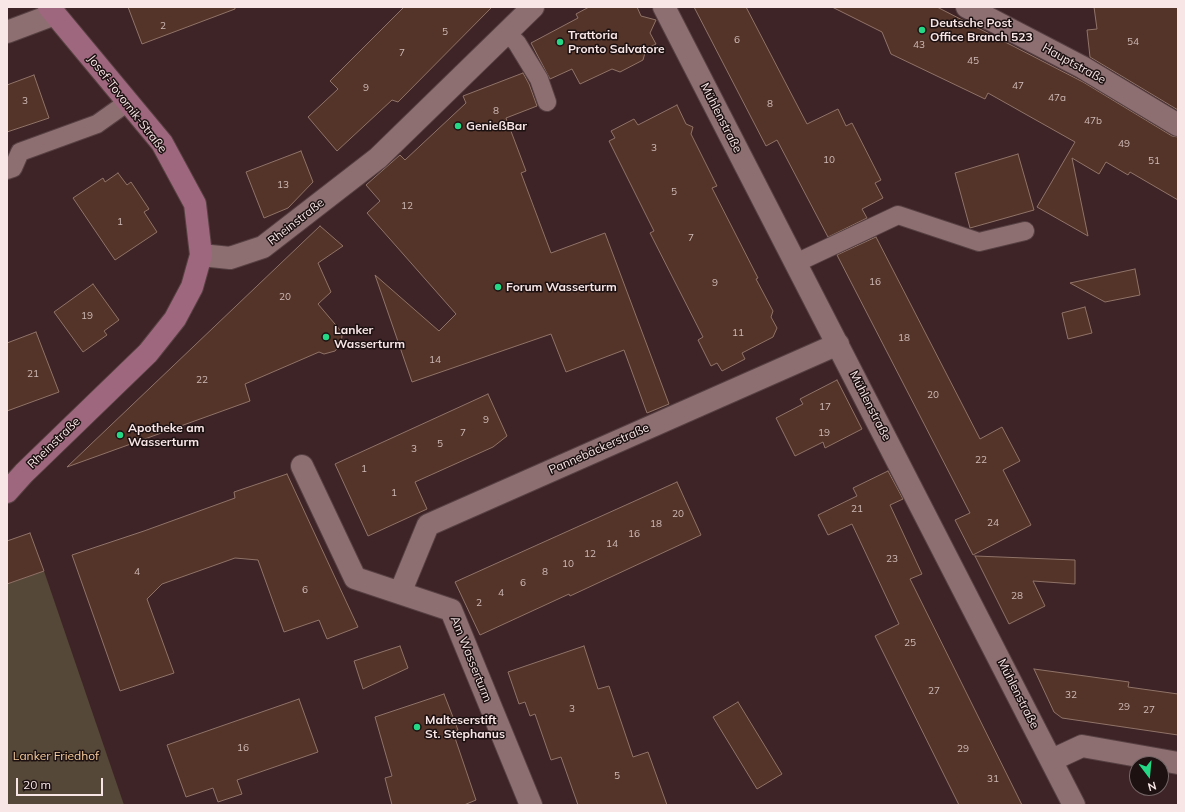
<!DOCTYPE html>
<html>
<head>
<meta charset="utf-8">
<style>
  body { margin:0 }
  #map { position:relative; width:1185px; height:812px; overflow:hidden; background:#3e2427; font-family:Mulish,sans-serif }
  canvas { display:block }
  .frame { position:absolute; inset:0; border:8px solid #f8e6e7; pointer-events:none }
  .north { position:absolute; left:1129px; top:756px; width:40px; height:40px; box-sizing:border-box; background:#1d1112; border:1px solid #756667; border-radius:50%; rotate:164deg; font-size:11px; font-weight:700; line-height:16px; text-align:center; color:#f8e6e7 }
  .north::after { content:''; display:block; margin:auto; width:14px; height:18px; background:#24d886; clip-path:polygon(50% 0,100% 100%,50% 72%,0 100%) }
  .scale { position:absolute; left:16px; top:778px; width:87px; height:18px; box-sizing:border-box; border:2px solid #f8e6e7; border-top:0; padding-left:5px; font-size:12px; line-height:14px; white-space:nowrap; color:#f8e6e7; -webkit-text-stroke:3px #1d1112; paint-order:stroke }
</style>
</head>
<body>
<div id="map">
<canvas width="1185" height="812"></canvas>
<div class="frame"></div>
<div class="north">N</div>
<div class="scale">20 m</div>
</div>
<script>
const ctx = document.querySelector('canvas').getContext('2d');
ctx.lineJoin = 'round';
function fill(path, color) {
  ctx.fillStyle = color;
  ctx.fill(path, 'evenodd');
}
function shape(rows) {
  const path = new Path2D();
  for (const r of rows) {
    path.moveTo(r[0], r[1]);
    for (let i = 2; i < r.length; i += 2) path.lineTo(r[i], r[i + 1]);
  }
  return path;
}
function trace(path, color, width, dash) {
  ctx.strokeStyle = color;
  ctx.lineWidth = width;
  ctx.lineCap = dash ? 'butt' : 'round';
  ctx.setLineDash(dash || []);
  ctx.stroke(path);
}
function write(font, color, halo, rows, align = 'center') {
  ctx.font = font + ' Mulish,sans-serif';
  ctx.lineWidth = 3;
  ctx.setLineDash([]);
  ctx.textBaseline = 'middle';
  ctx.strokeStyle = halo;
  ctx.fillStyle = color;
  for (const [text, x, y, turn = 0] of rows) {
    ctx.save();
    ctx.translate(x, y);
    ctx.rotate((+turn || 0) * Math.PI / 180);
    ctx.textAlign = isNaN(turn) ? turn : align;
    if (halo) ctx.strokeText(text, 0, 0);
    ctx.fillText(text, 0, 0);
    ctx.restore();
  }
}
fill(shape([
  [44,571,124,805,7,805,7,584]
]), '#554838');
const building = shape([
  [128,7,235,7,235,9,142,44,128,7],
  [404,7,492,7,398,102,392,100,337,151,308,117,338,89,330,81,404,7],
  [589,7,637,7,641,16,656,20,650,33,656,44,646,49,643,60,620,72,612,69,580,84,572,69,550,79,531,43,578,18,576,14,589,7],
  [694,7,746,7,807,124,838,109,846,126,852,123,881,180,875,183,883,198,862,209,867,218,828,237,777,140,766,146,694,7],
  [832,7,937,7,1083,82,1172,136,1178,137,1178,200,1130,172,1128,175,1106,162,1099,174,1072,158,1088,236,1037,207,1075,142,988,93,985,99,891,54,882,32,832,7],
  [1094,7,1178,7,1178,110,1090,57,1087,30,1097,29,1094,7],
  [523,73,529,84,537,106,506,118,526,171,521,173,551,253,605,233,669,404,647,413,624,350,566,372,551,334,412,382,375,275,439,331,456,314,367,213,380,201,366,185,400,155,405,160,466,103,463,96,523,73],
  [34,75,49,118,7,132,7,85,34,75],
  [677,105,686,124,693,127,691,134,717,186,712,188,758,278,756,279,773,311,771,317,777,328,773,337,742,353,745,359,722,371,717,363,711,366,698,340,703,337,650,233,654,231,609,141,615,138,611,131,634,119,638,125,677,105],
  [301,151,313,182,288,208,264,218,246,172,301,151],
  [1018,154,1034,210,970,228,955,173,1018,154],
  [118,173,127,185,131,182,149,209,144,212,157,232,115,260,73,198,103,178,105,182,118,173],
  [320,226,343,246,318,263,331,292,318,304,340,330,342,336,341,344,335,351,324,354,319,352,245,384,250,401,67,467,320,226],
  [876,237,980,439,1002,427,1020,461,1003,470,1031,525,973,555,955,520,970,513,837,255,876,237],
  [1135,269,1140,295,1105,302,1070,283,1135,269],
  [93,284,119,320,104,331,107,335,83,352,54,312,93,284],
  [1085,307,1092,333,1068,339,1062,313,1085,307],
  [36,332,59,392,7,411,7,343,36,332],
  [837,380,862,429,825,448,823,442,795,456,776,418,803,404,800,399,837,380],
  [488,394,507,436,493,447,415,482,427,509,368,536,335,464,488,394],
  [888,471,903,499,890,505,922,574,910,579,1022,805,959,805,875,636,899,624,852,524,828,535,818,515,857,496,853,488,888,471],
  [287,474,358,627,327,639,319,620,284,632,258,560,235,558,162,584,147,599,174,673,120,691,72,555,144,531,235,498,234,492,287,474],
  [677,482,701,535,570,596,569,594,480,635,455,582,677,482],
  [30,533,44,571,7,584,7,541,30,533],
  [975,556,1075,560,1075,584,1033,581,1045,606,1009,624,975,556],
  [400,646,408,668,363,689,354,661,400,646],
  [584,646,598,689,609,686,633,757,648,752,667,805,578,805,561,757,551,760,535,714,530,716,525,702,519,704,508,672,584,646],
  [1034,669,1129,682,1128,687,1178,694,1178,735,1062,718,1054,712,1034,669],
  [444,694,458,730,453,732,476,800,464,805,392,805,385,778,392,776,375,717,444,694],
  [299,699,318,752,237,780,242,794,218,802,213,788,186,797,167,745,299,699],
  [738,702,782,774,757,789,713,717,738,702]
]);
fill(building, '#543428');
trace(building, '#907368', 1);
const lane = shape([
  [506,32,517,43,539,79,547,102],
  [7,170,13,168,20,152,97,124,128,102],
  [796,263,898,215,979,242,1025,231]
]);
const street = shape([
  [664,7,1074,805],
  [967,7,1082,67,1178,125],
  [7,32,55,14],
  [201,255,230,258,263,247,378,158,533,7],
  [302,466,355,578,451,610,531,805],
  [400,593,428,525,838,344],
  [1052,760,1082,746,1178,763]
]);
const secondary = shape([
  [7,492,24,473,148,353,175,319,192,287,201,255,195,204,162,143,49,7]
]);
trace(lane, '#574143', 20);
trace(street, '#574143', 24);
trace(secondary, '#574143', 24);
trace(lane, '#8e6f71', 18);
trace(street, '#8e6f71', 22);
trace(secondary, '#9f677e', 22);
for (const [x, y, r, color] of [
  [922,30,4,"#24d886"],
  [560,42,4,"#24d886"],
  [458,126,4,"#24d886"],
  [498,287,4,"#24d886"],
  [326,337,4,"#24d886"],
  [120,435,4,"#24d886"],
  [417,727,4,"#24d886"]
]) {
  const dot = new Path2D();
  dot.arc(x, y, r, 0, 2 * Math.PI);
  ctx.fillStyle = color;
  ctx.fill(dot);
  trace(dot, '#1d1112', 1.5);
}
write('10px', '#cfbab7', null, [
  ["2",163,26],
  ["5",445,32],
  ["6",737,40],
  ["54",1133,42],
  ["43",919,45],
  ["7",402,53],
  ["45",973,61],
  ["47",1018,86],
  ["9",366,88],
  ["47a",1057,98],
  ["3",25,101],
  ["8",770,104],
  ["8",496,111],
  ["47b",1093,121],
  ["49",1124,144],
  ["3",654,148],
  ["10",829,160],
  ["51",1154,161],
  ["13",283,185],
  ["5",674,192],
  ["12",407,206],
  ["1",120,222],
  ["7",691,238],
  ["16",875,282],
  ["9",715,283],
  ["20",285,297],
  ["19",87,316],
  ["11",738,333],
  ["18",904,338],
  ["14",435,360],
  ["21",33,374],
  ["22",202,380],
  ["20",933,395],
  ["17",825,407],
  ["9",486,420],
  ["7",463,433],
  ["19",824,433],
  ["5",440,444],
  ["3",414,449],
  ["22",981,460],
  ["1",364,469],
  ["1",394,493],
  ["21",857,509],
  ["20",678,514],
  ["24",993,523],
  ["18",656,524],
  ["16",634,534],
  ["14",612,544],
  ["12",590,554],
  ["23",892,559],
  ["10",568,564],
  ["4",137,572],
  ["8",545,572],
  ["6",523,583],
  ["6",305,590],
  ["4",501,593],
  ["28",1017,596],
  ["2",479,603],
  ["25",910,643],
  ["27",934,691],
  ["32",1071,695],
  ["29",1124,707],
  ["3",572,709],
  ["27",1149,710],
  ["16",243,748],
  ["29",963,749],
  ["5",617,776],
  ["31",993,779]
]);
write('bold 12px', '#f8e6e7', '#1d1112', [
  ["Deutsche Post",930,23],
  ["Office Branch 523",930,37],
  ["Trattoria",568,35],
  ["Pronto Salvatore",568,49],
  ["GenießBar",466,126],
  ["Forum Wasserturm",506,287],
  ["Lanker",334,330],
  ["Wasserturm",334,344],
  ["Apotheke am",128,428],
  ["Wasserturm",128,442],
  ["Malteserstift",425,720],
  ["St. Stephanus",425,734]
], 'left');
write('12px', '#f8e6e7', '#1d1112', [
  ["Hauptstraße",1074,64,29],
  ["Josef-Tovornik-Straße",127,104,52],
  ["Mühlenstraße",721,118,63],
  ["Rheinstraße",296,222,-38],
  ["Mühlenstraße",870,406,63],
  ["Rheinstraße",54,443,-44],
  ["Pannebäckerstraße",599,449,-24],
  ["Am Wasserturm",471,659,68],
  ["Mühlenstraße",1018,694,63]
]);
write('12px', '#f7cd9c', '#1d1112', [
  ["Lanker Friedhof",56,756]
]);
</script>
</body>
</html>
